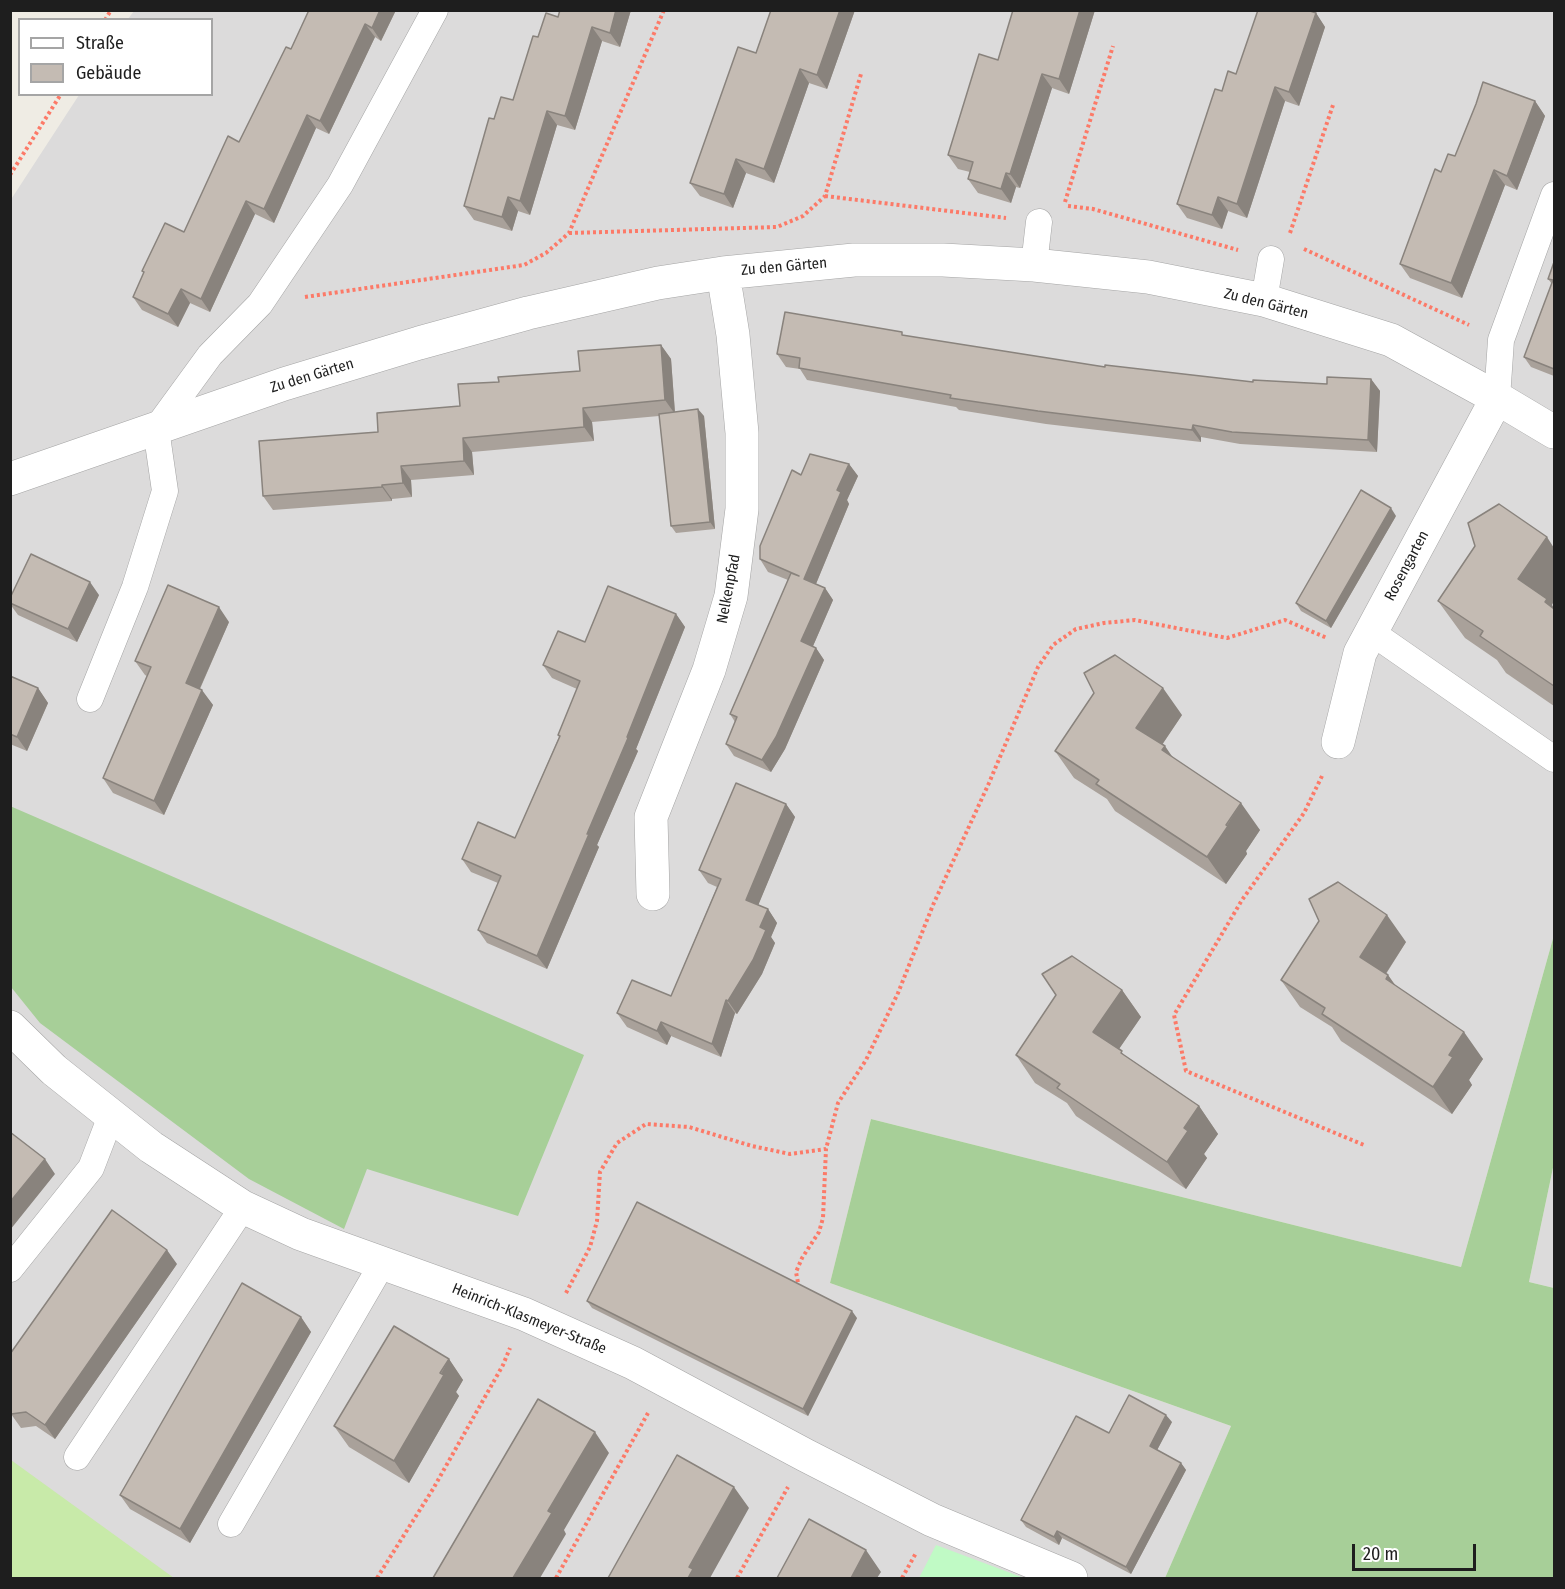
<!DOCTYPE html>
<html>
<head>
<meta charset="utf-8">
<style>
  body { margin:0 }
  #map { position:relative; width:1565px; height:1589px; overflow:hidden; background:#efece4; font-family:"Fira Sans Condensed",sans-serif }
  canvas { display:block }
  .frame { position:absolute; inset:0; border:12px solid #1e1e1e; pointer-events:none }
  .legend { position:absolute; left:18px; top:18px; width:195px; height:78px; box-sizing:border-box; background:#fff; border:2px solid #a5a5a5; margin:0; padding:8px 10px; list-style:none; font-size:18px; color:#1e1e1e }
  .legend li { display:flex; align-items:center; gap:12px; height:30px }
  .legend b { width:30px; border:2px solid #a5a5a5 }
  .scale { position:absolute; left:1352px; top:1544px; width:124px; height:27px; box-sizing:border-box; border:3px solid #1e1e1e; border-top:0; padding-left:8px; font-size:18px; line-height:21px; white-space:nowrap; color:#1e1e1e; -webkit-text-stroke:4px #fff; paint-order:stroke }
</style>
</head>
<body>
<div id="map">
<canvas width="1565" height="1589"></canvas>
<div class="frame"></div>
<ul class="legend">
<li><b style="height:8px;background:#fff"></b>Straße</li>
<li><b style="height:16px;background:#c4bbb3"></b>Gebäude</li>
</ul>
<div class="scale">20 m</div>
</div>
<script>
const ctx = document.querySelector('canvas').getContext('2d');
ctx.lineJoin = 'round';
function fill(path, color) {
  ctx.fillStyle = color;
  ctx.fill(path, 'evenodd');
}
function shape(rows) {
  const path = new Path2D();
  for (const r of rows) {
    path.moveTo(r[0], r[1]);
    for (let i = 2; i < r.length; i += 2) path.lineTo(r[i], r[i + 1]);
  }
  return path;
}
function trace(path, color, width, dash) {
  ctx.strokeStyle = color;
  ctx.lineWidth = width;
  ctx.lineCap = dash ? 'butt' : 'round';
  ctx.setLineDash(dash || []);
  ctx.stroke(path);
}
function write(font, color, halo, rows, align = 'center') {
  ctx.font = font + ' "Fira Sans Condensed",sans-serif';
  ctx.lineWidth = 4.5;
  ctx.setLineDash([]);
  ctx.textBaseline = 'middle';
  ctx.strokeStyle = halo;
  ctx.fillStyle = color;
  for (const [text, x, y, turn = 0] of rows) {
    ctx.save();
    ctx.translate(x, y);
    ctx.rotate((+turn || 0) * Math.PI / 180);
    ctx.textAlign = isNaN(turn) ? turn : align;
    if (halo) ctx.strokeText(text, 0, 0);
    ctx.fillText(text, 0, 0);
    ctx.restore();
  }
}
fill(shape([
  [134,11,1554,11,1554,935,1461,1267,871,1119,830,1283,1231,1426,1165,1578,11,1578,10,201,79,95,212,94,212,20,128,19],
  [1554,1163,1554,1288,1529,1282]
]), '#dcdbdb');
fill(shape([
  [11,1460,174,1578,11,1578]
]), '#c8eaa9');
fill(shape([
  [10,806,584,1055,518,1216,367,1169,344,1229,249,1179,40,1023,11,987],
  [1554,935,1554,1163,1529,1282,1554,1288,1554,1578,1165,1578,1231,1426,830,1283,871,1119,1461,1267]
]), '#a7cf98');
fill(shape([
  [936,1545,1024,1578,919,1578]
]), '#c0fac5');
const lane = shape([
  [1034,265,1039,222],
  [1264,300,1271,259],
  [1497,398,1501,340,1554,195],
  [1371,632,1554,759],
  [90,699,135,587,165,491,156,429,210,355,260,304,340,185,435,10],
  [10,1269,91,1168,111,1116],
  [77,1457,243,1207],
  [231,1524,382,1264]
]);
const street = shape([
  [10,479,284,384,419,343,528,313,658,283,723,273,854,260,943,260,1034,265,1148,277,1264,300,1391,340,1497,398,1554,432],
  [1338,742,1360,653,1497,398],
  [653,894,651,817,709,670,731,596,742,509,742,433,733,335,723,273],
  [10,1027,54,1070,151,1147,243,1207,301,1234,524,1314,633,1363,805,1455,932,1520,1071,1578]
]);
trace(lane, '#a5a5a5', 27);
trace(street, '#a5a5a5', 34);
trace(shape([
  [105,20,111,10],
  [10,175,61,94],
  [825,196,1006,218],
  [1065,202,1113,46],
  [1068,206,1093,209,1238,250],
  [569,233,777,227,803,216,825,196,861,74],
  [1290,233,1333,105],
  [1304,249,1469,325],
  [305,297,524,265,546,253,569,233,664,10],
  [1322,776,1304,813,1242,900,1174,1015,1186,1071,1364,1145],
  [799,1288,796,1272,802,1258,819,1232,823,1218,826,1149],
  [566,1293,590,1247,597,1221,600,1172,617,1143,646,1124,689,1127,752,1146,790,1154,826,1149,838,1103,866,1060,898,993,933,905,989,783,1038,667,1053,645,1076,629,1104,623,1135,620,1227,638,1285,620,1327,638],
  [377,1578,433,1489,503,1365,510,1348],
  [556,1578,648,1413],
  [737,1578,788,1487],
  [902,1578,916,1553]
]), '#fc7a68', 4, [3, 3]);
trace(lane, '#fff', 26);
trace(street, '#fff', 33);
fill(shape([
  [309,10,396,10,381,41,375,37,329,134,316,128,274,223,255,214,210,312,190,303,178,327,142,310,133,297,144,273,142,271,184,232,239,142,291,49],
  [631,10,620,47,602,41,575,130,557,125,530,215,518,211,512,231,474,220,464,206,494,119,513,100,538,37,558,17],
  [771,10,855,10,827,89,809,83,774,183,746,173,733,208,700,196,690,183,756,53],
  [1013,10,1095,10,1069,94,1052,88,1020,188,1016,187,1011,203,978,193,968,179,970,172,958,169,948,155,998,60],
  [1316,13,1325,27,1299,106,1285,101,1247,218,1228,211,1222,229,1187,218,1177,204,1236,74],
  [1535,101,1545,116,1517,190,1505,185,1462,298,1410,278,1400,264,1441,172,1455,156,1476,104],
  [1554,262,1554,376,1531,367,1524,357,1552,284,1548,279],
  [905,336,1105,367,1253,382,1327,384,1371,379,1380,391,1377,452,1240,444,1201,437,1201,442,1046,424,959,410,956,407,807,380,800,369,786,367,777,354],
  [661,345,671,359,675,412,704,416,715,529,676,533,671,526,659,416,592,422,594,441,472,452,474,475,411,480,412,497,392,499,392,501,273,510,263,496,378,432,460,406,499,382,580,371],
  [849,464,858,476,847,500,849,504,816,584,825,588,833,600,813,646,816,648,824,660,785,749,771,772,734,756,726,744,735,722,730,714,788,580,768,572,760,559,801,475],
  [1396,516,1331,628,1301,611,1296,603],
  [99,595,77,642,18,615,10,604,10,598],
  [1438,601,1552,605,1554,609,1554,706,1506,673,1497,660,1465,638],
  [676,614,685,627,636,749,638,751,597,845,599,847,547,969,487,943,478,930,498,883,471,872,462,859,515,838,559,737,558,735,577,689,552,678,543,665,585,642],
  [229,622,200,689,213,705,164,815,113,793,103,778,147,676,145,675,135,661],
  [10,676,38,688,48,703,27,751,10,744],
  [1182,715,1162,745,1172,757,1260,830,1246,851,1247,854,1226,884,1115,811,1107,799,1074,778,1055,751],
  [786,804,795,817,758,905,768,909,777,923,771,937,775,943,762,974,737,1014,735,1013,721,1057,671,1036,667,1045,627,1027,617,1013,671,996,717,887,708,883,699,870],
  [1406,942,1386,974,1388,975,1396,986,1483,1059,1469,1080,1472,1085,1452,1114,1341,1041,1332,1027,1300,1007,1281,980],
  [1122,990,1141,1017,1119,1049,1124,1055,1199,1106,1218,1134,1204,1154,1207,1158,1186,1189,1076,1116,1067,1103,1035,1083,1016,1055],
  [177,1264,55,1439,36,1426,21,1428,11,1414],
  [587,1301,857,1318,808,1416,592,1308],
  [301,1317,311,1332,190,1543,130,1509,120,1495],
  [449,1359,463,1380,456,1392,459,1396,409,1483,349,1447,334,1426],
  [1172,1422,1157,1450,1181,1463,1186,1470,1131,1574,1062,1538,1059,1545,1026,1527,1021,1520,1109,1433]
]), '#a9a19a');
fill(shape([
  [380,10,396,10,381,41,372,28],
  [616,10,631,10,620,47,610,33],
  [840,10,855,10,827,89,817,75],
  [1080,10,1095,10,1069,94,1059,79],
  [1316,13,1325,27,1299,106,1289,92],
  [365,24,375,37,329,134,320,121],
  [592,27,602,41,575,130,565,116],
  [800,69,809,83,774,183,764,169],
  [1042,74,1052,88,1020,188,1010,174],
  [1275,87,1285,101,1247,218,1237,204],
  [1535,101,1545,116,1517,190,1507,176],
  [547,111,557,125,530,215,520,201],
  [307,115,316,128,274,223,264,209],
  [736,159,746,173,733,208,724,194],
  [1494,170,1505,185,1462,298,1451,283],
  [1006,173,1016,187,1011,203,1001,189],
  [508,197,518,211,512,231,502,217],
  [1218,197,1228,211,1222,229,1212,215],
  [246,201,255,214,210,312,201,299],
  [181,289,190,303,178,327,168,314],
  [661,345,671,359,675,414,665,400],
  [1371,379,1380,391,1377,452,1368,440],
  [583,408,592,422,594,441,584,427],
  [698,409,704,416,715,529,710,522],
  [1193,425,1201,437,1201,442,1192,430],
  [463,438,472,452,474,475,464,461],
  [849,464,858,476,847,500,849,504,813,591,804,579,837,490],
  [401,466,411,480,412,497,403,483],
  [382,485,392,499,392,501,382,487],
  [1391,508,1396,516,1331,628,1326,621],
  [1547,537,1554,548,1554,601,1552,605,1554,609,1554,615,1518,579],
  [90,582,99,595,77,642,68,629],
  [825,588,833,600,810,653,801,641],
  [219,607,229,622,196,697,186,683],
  [676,614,685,627,636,749,638,751,597,845,599,847,547,969,537,956],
  [816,648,824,660,785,749,771,772,762,760],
  [38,688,48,703,27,751,17,737],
  [1163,688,1182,715,1155,755,1136,728],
  [202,690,213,705,164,815,154,801],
  [1165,746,1184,774,1162,750],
  [1241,803,1260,830,1246,851,1247,854,1226,884,1207,857],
  [786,804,795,817,755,913,746,900],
  [768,909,777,923,771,937,775,943,762,974,737,1014,728,1001],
  [1387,915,1406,942,1379,984,1360,957],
  [1388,975,1407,1003,1386,979],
  [1122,990,1141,1017,1112,1059,1093,1032],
  [726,1000,735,1013,721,1057,712,1044],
  [661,1022,671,1036,667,1045,657,1031],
  [1464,1032,1483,1059,1469,1080,1472,1085,1452,1114,1433,1087,1449,1055],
  [1199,1106,1218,1134,1204,1154,1207,1158,1186,1189,1167,1162,1184,1128],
  [45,1159,55,1174,10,1230,10,1202],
  [167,1250,177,1264,55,1439,45,1425],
  [852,1311,857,1318,808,1416,803,1409],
  [301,1317,311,1332,190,1543,180,1529],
  [449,1359,463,1380,456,1392,459,1396,409,1483,394,1461],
  [1166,1415,1172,1422,1155,1454,1150,1446],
  [595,1432,609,1453,564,1530,566,1534,540,1578,513,1578,548,1511],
  [1181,1463,1186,1470,1131,1574,1126,1567],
  [734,1487,749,1508,710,1578,688,1578,689,1567],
  [1057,1531,1062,1538,1059,1545,1054,1537],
  [866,1550,881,1572,877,1578,851,1578]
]), '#89837d');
const building = shape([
  [309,10,380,10,372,28,365,24,320,121,307,115,264,209,246,201,201,299,181,289,168,314,133,297,144,272,142,271,165,223,184,232,228,136,239,142,286,47,291,49,309,10],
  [560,10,616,10,610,33,592,27,565,116,547,111,520,201,508,197,502,217,464,206,489,118,494,119,501,97,513,100,533,36,538,37,546,13,558,17,560,10],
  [771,10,840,10,817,75,800,69,764,169,736,159,724,194,690,183,738,47,756,53,771,10],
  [1013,10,1080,10,1059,79,1042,74,1010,174,1006,173,1001,189,968,179,973,162,948,155,979,54,998,60,1013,10],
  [1258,10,1307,10,1316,13,1289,92,1275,87,1237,204,1218,197,1212,215,1177,204,1215,89,1222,91,1228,71,1236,74,1258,10],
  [1483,82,1535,101,1507,176,1494,170,1451,283,1400,264,1435,169,1441,172,1448,154,1455,156,1476,104,1483,82],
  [1554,262,1554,369,1524,357,1553,280,1548,279,1554,262],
  [785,312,902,332,902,335,1105,367,1105,365,1253,382,1253,380,1327,384,1327,377,1371,379,1368,440,1232,432,1193,425,1192,430,1038,411,950,398,951,395,799,368,800,358,777,354,785,312],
  [661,345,665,400,583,408,584,427,463,438,464,461,401,466,403,483,382,485,382,487,263,496,259,441,378,432,377,413,460,406,458,384,499,382,498,377,580,371,578,351,661,345],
  [698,409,710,522,671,526,659,414,698,409],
  [810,454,849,464,837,490,841,492,804,579,825,588,801,641,816,648,776,737,762,760,726,744,737,717,730,714,791,573,799,576,760,559,760,546,792,470,801,475,810,454],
  [1361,490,1391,508,1326,621,1296,603,1361,490],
  [1499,504,1547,537,1518,579,1547,599,1545,602,1554,609,1554,686,1480,636,1483,631,1438,601,1475,546,1468,523,1499,504],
  [31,554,90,582,68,629,10,603,10,598,31,554],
  [168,585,219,607,186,683,202,690,154,801,103,778,151,667,135,661,168,585],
  [608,586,676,614,627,737,628,738,587,834,589,834,537,956,478,930,501,876,462,859,478,822,515,838,560,736,558,735,580,681,543,665,558,631,585,642,608,586],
  [1115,655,1163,688,1136,728,1165,746,1162,750,1241,803,1226,825,1228,826,1207,857,1096,784,1099,780,1055,751,1094,693,1084,673,1115,655],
  [10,676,38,688,17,737,10,734,10,676],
  [736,783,786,804,746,900,768,909,760,927,766,930,753,960,728,1001,726,1000,712,1044,661,1022,657,1031,617,1013,632,980,671,996,721,879,699,870,736,783],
  [1338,882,1387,915,1360,957,1388,975,1386,979,1464,1032,1449,1055,1453,1057,1433,1087,1322,1014,1325,1008,1281,980,1319,921,1309,899,1338,882],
  [1072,956,1122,990,1093,1032,1122,1051,1121,1053,1199,1106,1184,1128,1188,1131,1167,1162,1057,1088,1060,1084,1016,1055,1056,995,1042,974,1072,956],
  [10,1132,45,1159,10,1202,10,1132],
  [637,1202,852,1311,803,1409,587,1301,637,1202],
  [112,1210,167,1250,45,1425,26,1412,11,1414,10,1354,112,1210],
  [242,1283,301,1317,180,1529,120,1495,242,1283],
  [394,1326,449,1359,440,1373,444,1375,394,1461,334,1426,394,1326],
  [1129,1395,1166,1415,1150,1446,1181,1463,1126,1567,1057,1531,1054,1537,1021,1520,1076,1416,1109,1433,1129,1395],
  [538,1399,595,1432,548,1511,552,1513,513,1578,433,1578,538,1399],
  [677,1455,734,1487,689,1567,693,1569,688,1578,608,1578,677,1455],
  [809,1519,866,1550,851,1578,777,1578,809,1519]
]);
fill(building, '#c4bbb3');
trace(building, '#89837d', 1.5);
write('15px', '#1e1e1e', '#fff', [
  ["Zu den Gärten",784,267,-5],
  ["Zu den Gärten",1266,304,14],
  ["Zu den Gärten",312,376,-17],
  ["Rosengarten",1407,566,-62],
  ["Nelkenpfad",729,589,-79],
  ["Heinrich-Klasmeyer-Straße",529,1319,22]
]);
</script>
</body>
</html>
